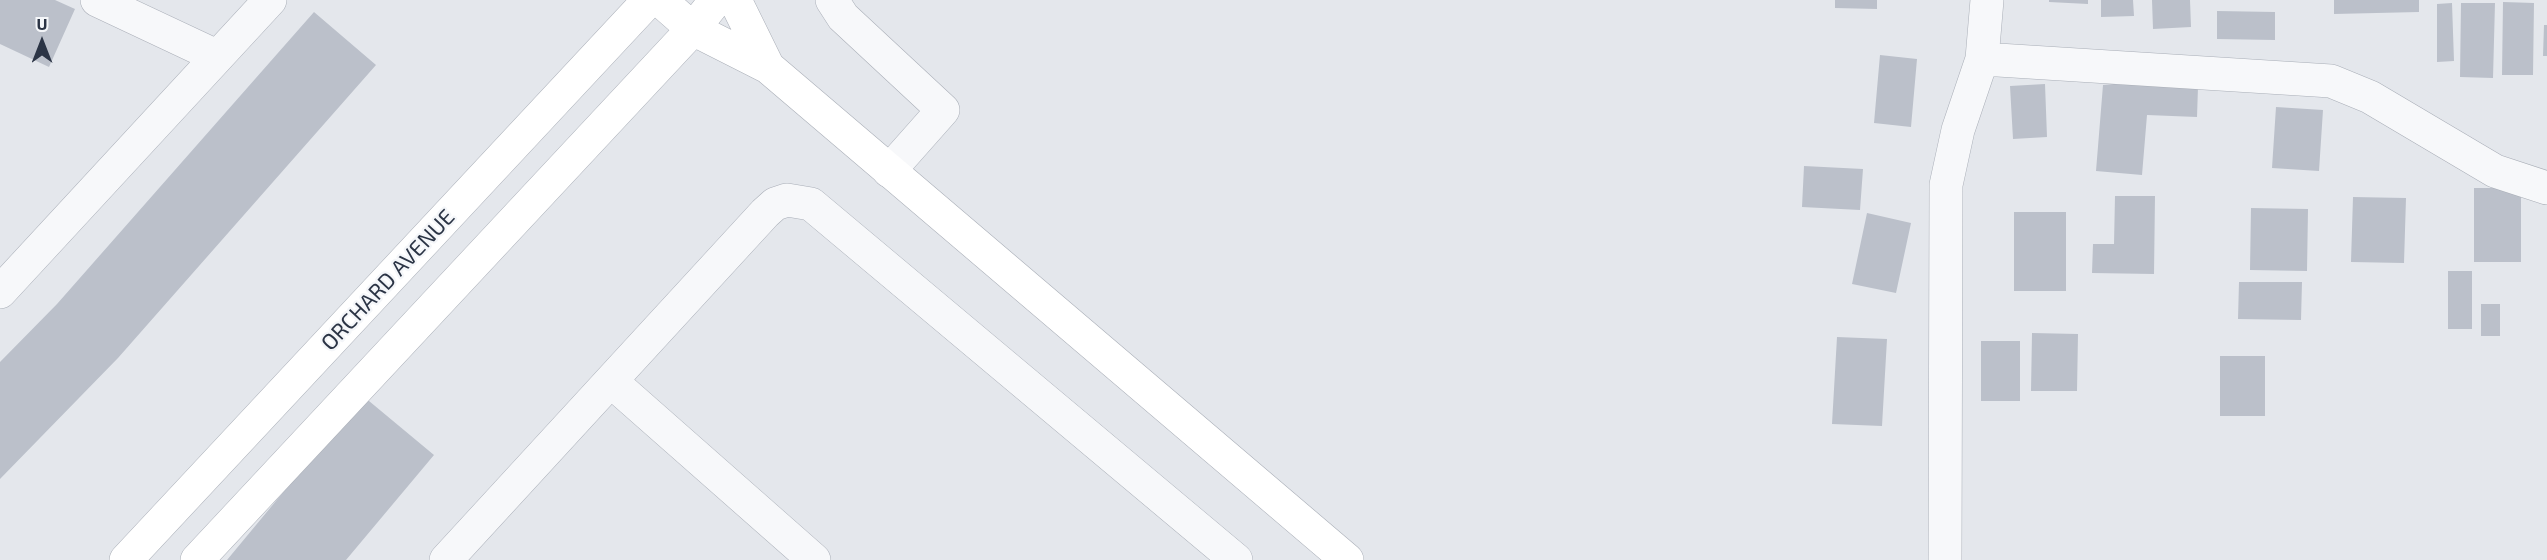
<!DOCTYPE html>
<html>
<head>
<meta charset="utf-8">
<style>
  body { margin:0 }
  #map { position:relative; width:2547px; height:560px; overflow:hidden; background:#e4e7ec; font-family:"Exo 2",sans-serif }
  canvas { display:block }
  .north { position:absolute; left:12px; top:12px; width:60px; height:60px; -webkit-text-stroke:4px #f4f6f9; paint-order:stroke; rotate:0deg; font-size:16px; font-weight:700; line-height:24px; text-align:center; color:#2b3445 }
  .north::after { content:''; display:block; margin:auto; width:21px; height:27px; background:#2b3445; clip-path:polygon(50% 0,100% 100%,50% 72%,0 100%) }
</style>
</head>
<body>
<div id="map">
<canvas width="2547" height="560"></canvas>
<div class="north">U</div>
</div>
<script>
const ctx = document.querySelector('canvas').getContext('2d');
ctx.lineJoin = 'round';
function fill(path, color) {
  ctx.fillStyle = color;
  ctx.fill(path, 'evenodd');
}
function shape(rows) {
  const path = new Path2D();
  for (const r of rows) {
    path.moveTo(r[0], r[1]);
    for (let i = 2; i < r.length; i += 2) path.lineTo(r[i], r[i + 1]);
  }
  return path;
}
function trace(path, color, width, dash) {
  ctx.strokeStyle = color;
  ctx.lineWidth = width;
  ctx.lineCap = dash ? 'butt' : 'round';
  ctx.setLineDash(dash || []);
  ctx.stroke(path);
}
function write(font, color, halo, rows, align = 'center') {
  ctx.font = font + ' "Exo 2",sans-serif';
  ctx.lineWidth = 4.5;
  ctx.setLineDash([]);
  ctx.textBaseline = 'middle';
  ctx.strokeStyle = halo;
  ctx.fillStyle = color;
  for (const [text, x, y, turn = 0] of rows) {
    ctx.save();
    ctx.translate(x, y);
    ctx.rotate((+turn || 0) * Math.PI / 180);
    ctx.textAlign = isNaN(turn) ? turn : align;
    if (halo) ctx.strokeText(text, 0, 0);
    ctx.fillText(text, 0, 0);
    ctx.restore();
  }
}
fill(shape([
  [0,0,55,0,75,9,49,67,0,44],
  [1835,0,1877,0,1877,9,1835,8],
  [2049,0,2088,0,2088,4,2049,2],
  [2101,0,2133,0,2134,16,2101,17],
  [2152,0,2190,0,2191,27,2153,29],
  [2334,0,2419,0,2419,12,2334,14],
  [2503,2,2534,3,2533,75,2502,75],
  [2452,3,2454,61,2437,62,2437,4],
  [2461,3,2495,3,2493,78,2460,77],
  [2217,11,2275,12,2275,40,2217,39],
  [314,12,376,65,118,358,0,479,0,362,57,304],
  [2544,25,2547,25,2547,56,2543,56],
  [1880,55,1917,59,1911,127,1874,123],
  [2045,84,2047,137,2013,139,2010,86],
  [2114,84,2198,87,2197,117,2147,115,2142,175,2096,171,2103,85],
  [2276,107,2323,110,2319,171,2272,168],
  [1804,166,1863,169,1860,210,1802,207],
  [2474,188,2521,188,2521,262,2474,262],
  [2115,196,2155,196,2154,274,2092,273,2093,244,2114,244],
  [2353,197,2406,198,2404,263,2351,262],
  [2251,208,2308,209,2307,271,2250,270],
  [2014,212,2066,212,2066,291,2014,291],
  [1867,213,1911,223,1896,293,1852,284],
  [2448,271,2472,271,2472,329,2448,329],
  [2239,282,2302,282,2301,320,2238,319],
  [2481,304,2500,304,2500,336,2481,336],
  [2032,333,2078,334,2077,391,2031,391],
  [1837,337,1887,339,1882,426,1832,424],
  [1981,341,2020,341,2020,401,1981,401],
  [2220,356,2265,356,2265,416,2220,416],
  [363,396,434,455,403,492,346,560,227,560]
]), '#bbc0ca');
const street = shape([
  [97,0,216,56],
  [832,0,843,17,943,110,889,171],
  [1982,59,2331,81,2370,97,2495,171,2547,188],
  [0,292,270,0],
  [612,382,814,560],
  [446,560,765,213,775,204,787,200,811,204,1236,560],
  [1945,560,1946,185,1958,130,1982,59,1987,0]
]);
const secondary = shape([
  [660,0,693,29,768,67,1347,560],
  [735,0,768,67],
  [126,560,649,0],
  [197,560,693,29,716,0]
]);
trace(street, '#a9aeb7', 34);
trace(secondary, '#a9aeb7', 34);
trace(street, '#f7f8fa', 33);
trace(secondary, '#fff', 33);
write('22px', '#2b3445', '#f4f6f9', [
  ["ORCHARD AVENUE",388,280,-47]
]);
</script>
</body>
</html>
